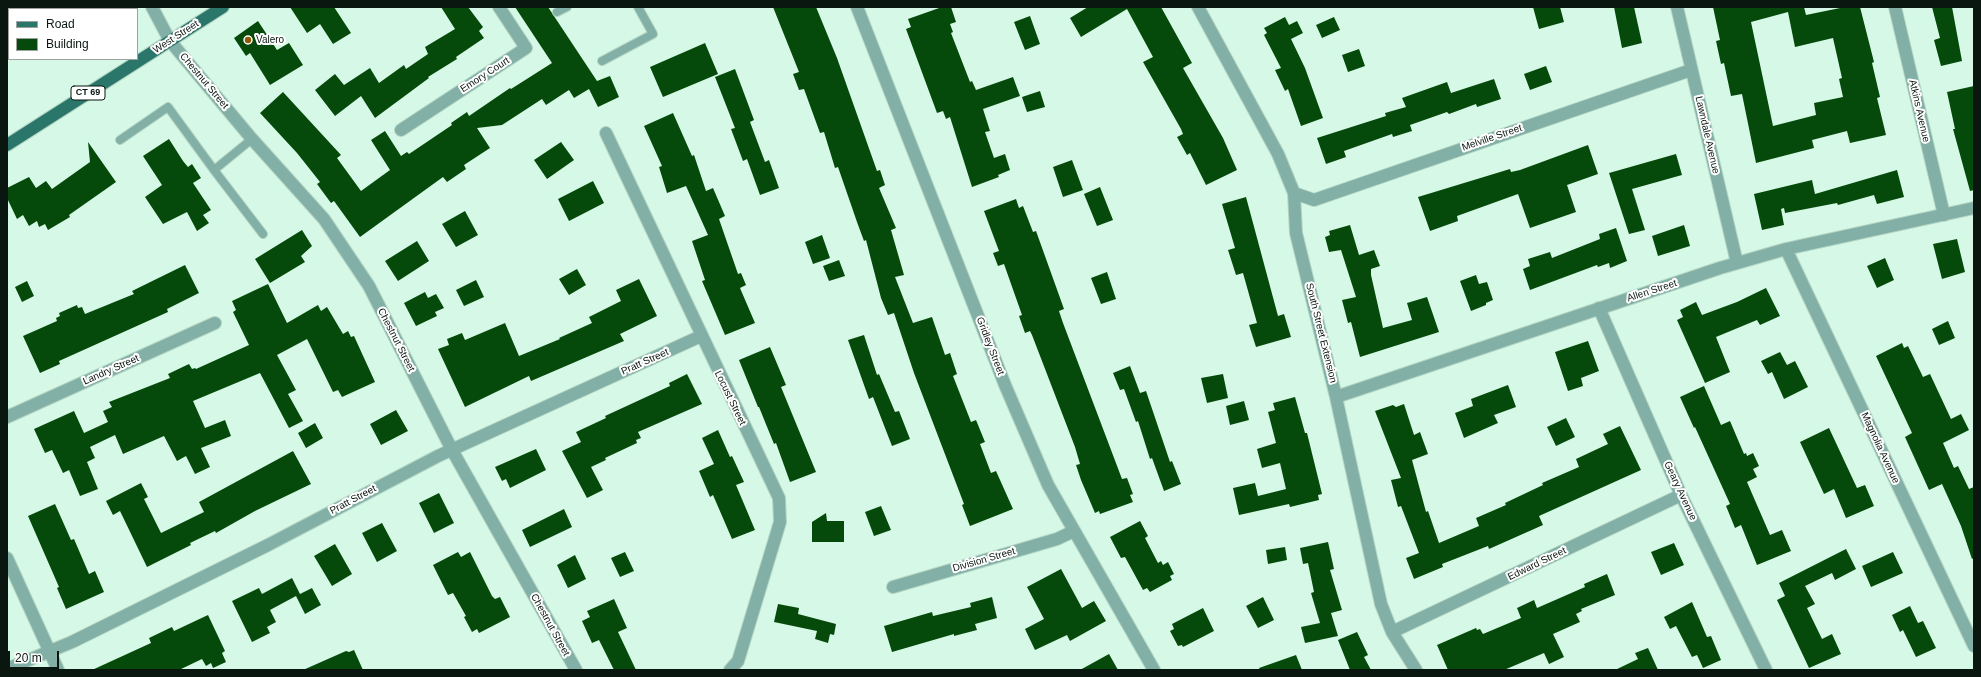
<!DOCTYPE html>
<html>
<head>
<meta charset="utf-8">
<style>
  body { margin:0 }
  #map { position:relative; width:1981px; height:677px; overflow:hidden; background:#d5f9e6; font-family:Arial,sans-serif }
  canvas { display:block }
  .frame { position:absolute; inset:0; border:8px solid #0a1710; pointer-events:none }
  .legend { position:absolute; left:8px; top:8px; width:130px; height:52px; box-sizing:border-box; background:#fff; border:1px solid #9da29f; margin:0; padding:5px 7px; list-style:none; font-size:12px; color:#0a1710 }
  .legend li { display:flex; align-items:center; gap:8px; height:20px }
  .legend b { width:20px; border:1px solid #9da29f }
  .scale { position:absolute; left:8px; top:651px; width:51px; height:18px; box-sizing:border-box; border:2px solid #0a1710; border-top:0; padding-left:5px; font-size:12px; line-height:14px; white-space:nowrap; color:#0a1710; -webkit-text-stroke:3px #fff; paint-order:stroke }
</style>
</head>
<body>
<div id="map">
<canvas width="1981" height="677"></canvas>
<div class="frame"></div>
<ul class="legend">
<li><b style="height:5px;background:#2a766a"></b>Road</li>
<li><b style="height:11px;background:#064a0b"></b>Building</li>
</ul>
<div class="scale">20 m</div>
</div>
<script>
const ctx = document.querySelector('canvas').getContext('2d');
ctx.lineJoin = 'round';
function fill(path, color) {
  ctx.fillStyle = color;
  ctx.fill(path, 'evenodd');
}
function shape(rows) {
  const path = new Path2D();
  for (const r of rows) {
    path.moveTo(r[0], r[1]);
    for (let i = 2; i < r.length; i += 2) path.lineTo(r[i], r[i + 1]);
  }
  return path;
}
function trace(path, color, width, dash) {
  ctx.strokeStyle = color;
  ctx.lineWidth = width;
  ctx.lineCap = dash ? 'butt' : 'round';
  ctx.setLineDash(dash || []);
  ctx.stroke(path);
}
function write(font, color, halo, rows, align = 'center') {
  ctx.font = font + ' Arial,sans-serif';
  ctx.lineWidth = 4;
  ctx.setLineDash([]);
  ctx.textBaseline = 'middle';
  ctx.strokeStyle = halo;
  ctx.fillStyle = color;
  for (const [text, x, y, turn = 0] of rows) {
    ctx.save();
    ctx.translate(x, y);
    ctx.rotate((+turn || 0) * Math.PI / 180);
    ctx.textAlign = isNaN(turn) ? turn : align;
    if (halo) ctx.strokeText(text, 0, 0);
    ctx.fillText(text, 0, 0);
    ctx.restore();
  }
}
fill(shape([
  [290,7,334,7,351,33,333,44,320,24,307,33],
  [441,7,468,7,483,27,479,31,484,38,456,57,457,59,428,77,429,78,375,118,361,96,335,116,315,90,335,74,344,85,370,68,379,83,404,65,406,69,428,54,425,47,455,29],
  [515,7,548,7,597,81,610,76,619,97,598,107,589,89,574,98,569,90,546,105,542,99,502,125,477,128,490,148,464,165,466,169,447,182,443,177,360,237,334,201,331,203,317,184,320,182,297,153,260,113,283,92,341,155,337,158,361,191,390,170,371,140,385,131,401,156,407,152,409,154,452,125,451,123,467,112,469,116,510,88,511,89,552,63],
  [773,7,816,7,837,58,877,171,880,170,885,185,879,188,896,228,891,230,904,275,895,277,913,323,932,317,945,355,950,353,957,374,953,376,971,422,976,420,985,442,980,444,991,473,996,471,1013,509,970,526,962,505,964,504,914,373,894,313,888,315,881,298,866,240,864,241,857,222,838,167,835,168,824,132,820,133,804,89,799,90,793,74,799,72],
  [942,7,951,7,956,22,950,24,953,32,951,33,970,82,972,81,976,90,1013,77,1020,96,983,109,990,131,985,132,994,158,1005,154,1010,170,998,175,999,177,972,187,950,117,946,119,943,111,937,113,906,29,911,27,908,19],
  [1088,7,1161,7,1192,63,1183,68,1223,138,1237,170,1206,185,1190,153,1187,155,1177,137,1183,134,1181,129,1143,62,1153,57,1127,9,1081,37,1070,18],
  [1533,7,1560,7,1564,22,1539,29],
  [1614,7,1634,7,1642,43,1622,48],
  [1713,7,1804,7,1806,15,1845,7,1860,7,1874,62,1872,63,1880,97,1877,98,1886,135,1850,143,1847,131,1812,140,1814,148,1756,163,1742,94,1731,96,1724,63,1721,64,1716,41,1720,40],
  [1788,12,1795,47,1833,38,1842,78,1839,79,1843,97,1814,103,1816,115,1773,126,1751,22],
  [1932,7,1952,7,1962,61,1941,66,1934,40,1940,38],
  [1030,16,1040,44,1025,50,1014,22],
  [1285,17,1289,25,1297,21,1303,33,1291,39,1305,68,1323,118,1301,126,1288,89,1285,91,1275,70,1281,68,1264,35,1267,33,1264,28],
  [1334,17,1340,30,1322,38,1316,25],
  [258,21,277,50,289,43,303,65,270,85,250,53,246,56,234,38],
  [705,43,718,74,663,97,650,67],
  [1359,49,1365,66,1348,72,1342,55],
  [1546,66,1552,82,1530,90,1524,74],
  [735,69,754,120,750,122,765,162,769,160,779,188,760,195,747,159,743,161,731,129,735,128,715,77],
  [1494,79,1501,99,1477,107,1476,104,1449,114,1447,112,1410,125,1412,131,1393,137,1392,134,1344,151,1346,157,1326,164,1317,138,1386,116,1385,113,1406,107,1402,98,1447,82,1451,93],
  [1974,86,1974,190,1970,191,1953,129,1955,129,1947,92],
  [1040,91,1045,107,1027,112,1022,97],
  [673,113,692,156,694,155,706,191,713,188,725,216,719,219,738,274,741,273,746,285,740,288,755,323,725,335,702,281,705,280,692,241,708,235,686,186,667,193,659,167,662,166,644,126],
  [169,139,183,161,188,167,192,164,201,178,193,183,211,210,203,215,209,223,197,231,187,212,163,224,145,197,162,185,143,156],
  [88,142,116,182,69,215,70,217,48,230,45,224,39,227,37,221,29,226,23,215,17,219,7,198,7,188,29,177,36,188,46,181,52,189,90,162],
  [561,142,574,160,547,179,534,160],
  [1588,145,1598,174,1567,185,1576,212,1530,228,1518,194,1457,216,1458,221,1430,231,1418,197,1510,169,1511,172,1520,170],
  [1676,154,1682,175,1632,189,1645,230,1629,234,1609,173],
  [1072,160,1083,190,1063,197,1053,167],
  [1897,170,1904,197,1877,204,1874,195,1838,205,1837,203,1785,213,1784,208,1781,209,1784,225,1762,230,1754,194,1812,180,1815,194],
  [593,181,604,203,569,221,558,199],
  [1100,187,1113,220,1097,226,1084,194],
  [1246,197,1278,316,1284,314,1291,337,1256,347,1249,325,1257,323,1243,273,1236,275,1228,250,1235,248,1222,204],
  [1016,199,1019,208,1023,206,1033,232,1036,231,1064,309,1059,311,1063,323,1122,479,1127,478,1133,494,1130,495,1133,502,1100,514,1099,511,1095,513,1081,480,1076,465,1080,464,1075,447,1032,335,1030,331,1025,333,1019,316,1022,315,1004,264,998,266,993,253,999,251,984,211],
  [465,211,478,235,456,247,442,224],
  [1350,225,1359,255,1374,250,1380,266,1371,269,1371,275,1383,328,1412,320,1407,303,1427,297,1439,332,1360,357,1351,322,1348,323,1342,300,1356,297,1341,250,1329,252,1325,237,1330,235,1329,231],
  [1684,225,1690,246,1658,256,1652,236],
  [1616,228,1627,261,1610,268,1609,263,1598,267,1597,265,1530,290,1523,269,1530,266,1528,259,1550,252,1552,258,1600,239,1599,234],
  [302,230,312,246,301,256,305,262,270,283,255,259],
  [822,235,830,258,813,264,805,242],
  [1957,239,1965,272,1942,279,1933,244],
  [417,241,429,261,398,281,385,261],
  [1885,258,1894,280,1877,288,1867,266],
  [839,260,845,276,829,281,823,266],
  [185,265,199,293,167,309,168,312,59,361,60,364,40,373,23,336,57,321,56,318,60,316,59,313,77,305,78,308,82,307,85,314,134,294,132,291],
  [577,269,586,285,569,295,559,279],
  [1107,272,1116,299,1101,304,1091,278],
  [1476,275,1479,284,1487,282,1493,300,1486,303,1486,305,1471,311,1460,281],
  [639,279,657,316,620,334,624,341,531,381,529,376,465,407,438,349,449,345,447,339,462,333,465,340,505,323,519,356,560,339,559,338,592,323,589,317,621,301,616,290],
  [476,280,484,297,464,306,456,290],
  [27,281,34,296,22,302,15,287],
  [268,284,287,323,318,305,321,311,327,307,343,334,348,331,351,337,354,336,375,382,342,397,338,390,333,392,307,339,277,355,296,390,288,394,303,421,289,428,260,373,193,401,205,428,225,420,231,436,201,448,210,467,195,474,186,456,177,461,164,436,123,454,115,435,90,447,95,458,87,462,98,489,80,496,69,470,63,473,52,450,45,453,34,429,74,411,84,433,108,422,103,411,112,407,109,402,170,378,168,374,189,364,192,369,195,368,196,369,249,345,233,312,236,310,232,301],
  [1766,288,1780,316,1760,325,1757,320,1716,337,1730,372,1705,383,1677,320,1683,317,1680,310,1696,302,1702,315,1737,302],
  [425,292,428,298,436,294,444,308,435,312,437,316,416,326,404,303],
  [1948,321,1955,338,1939,345,1932,329],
  [864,335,877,375,879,374,895,412,899,411,910,439,892,446,873,397,869,399,848,340],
  [1588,341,1599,371,1581,378,1583,386,1568,391,1555,352],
  [1902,343,1904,348,1908,346,1923,377,1930,374,1951,419,1961,414,1969,430,1943,443,1954,468,1958,466,1969,489,1974,487,1974,558,1972,559,1961,526,1942,484,1929,490,1905,437,1912,433,1876,356],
  [770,347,786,385,781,387,816,472,790,482,776,443,774,444,759,407,758,407,739,360],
  [1780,352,1787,365,1795,361,1808,387,1784,399,1772,372,1768,374,1761,361],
  [1130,366,1140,393,1146,391,1170,462,1172,461,1181,484,1164,491,1152,458,1150,459,1138,421,1136,422,1124,389,1120,390,1113,373],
  [687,374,702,404,638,432,641,438,636,440,637,443,605,458,606,460,591,467,603,490,587,498,562,451,581,442,576,432,606,418,605,416,670,386,669,383],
  [1223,374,1228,398,1207,403,1201,378],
  [1508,385,1516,407,1494,415,1498,423,1464,438,1455,413,1473,406,1471,399],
  [1704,386,1721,425,1730,421,1744,454,1746,453,1747,456,1753,453,1759,466,1753,469,1757,477,1747,482,1770,535,1782,530,1791,551,1757,565,1741,525,1735,528,1726,506,1730,504,1695,427,1694,428,1680,397],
  [1295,397,1305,433,1307,433,1322,494,1318,495,1319,500,1290,507,1289,504,1239,515,1233,488,1255,483,1258,496,1286,489,1280,463,1262,468,1257,449,1276,443,1268,412,1275,410,1273,403],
  [1244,401,1249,420,1230,425,1226,406],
  [1404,404,1414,435,1420,432,1428,454,1412,460,1426,512,1428,511,1439,543,1479,526,1476,518,1506,505,1505,503,1543,485,1542,483,1579,467,1576,459,1608,444,1603,434,1620,426,1641,470,1539,516,1543,525,1489,549,1488,546,1442,564,1443,567,1414,579,1406,558,1419,553,1401,506,1398,507,1391,480,1401,478,1375,411,1393,405,1396,407],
  [396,410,408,431,381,445,370,424],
  [1566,418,1575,437,1556,446,1547,427],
  [315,423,323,438,306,448,298,433],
  [1829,428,1857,488,1865,485,1874,506,1846,518,1834,489,1824,494,1800,442],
  [718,430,730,457,732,456,744,482,736,485,755,530,732,539,713,495,710,497,699,471,714,464,702,438],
  [536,449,546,470,510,488,506,479,502,481,495,467],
  [293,451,311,484,255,511,216,533,215,531,190,543,191,545,147,567,120,511,113,515,106,501,141,483,148,497,144,499,161,533,204,512,199,502],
  [439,493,454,523,434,533,419,503],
  [55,504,71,540,74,539,89,574,95,571,104,592,66,609,57,588,59,587,28,516],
  [881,506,891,530,874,536,865,512],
  [564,509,572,527,530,547,522,530],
  [826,513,827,521,844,521,844,542,812,542,812,522],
  [1140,521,1148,536,1145,538,1158,563,1161,561,1163,565,1168,562,1174,574,1170,576,1172,580,1150,592,1147,588,1143,590,1125,557,1121,558,1110,537],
  [382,523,397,551,377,562,362,533],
  [1328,542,1334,569,1330,570,1342,610,1331,613,1338,636,1305,643,1301,627,1320,623,1311,593,1314,592,1308,563,1303,564,1300,548],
  [1674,543,1684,565,1661,575,1651,552],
  [335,544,352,574,332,586,314,556],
  [1285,547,1287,560,1268,564,1266,550],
  [1846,549,1856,569,1835,580,1832,573,1805,586,1815,604,1807,608,1822,639,1832,634,1841,654,1809,668,1777,600,1785,596,1779,583],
  [458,552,461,557,470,552,492,596,495,599,500,597,510,617,479,633,477,629,472,632,464,617,466,616,453,593,448,595,433,565],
  [625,552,634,571,620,577,611,558],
  [1893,552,1903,573,1871,587,1862,566],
  [575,555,586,579,568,588,557,565],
  [1061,569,1082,608,1094,601,1106,621,1070,641,1067,635,1035,650,1025,629,1044,619,1027,587],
  [1607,574,1615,595,1581,609,1582,611,1576,614,1580,622,1553,634,1564,657,1549,664,1544,653,1504,670,1448,670,1437,645,1476,628,1477,630,1480,629,1483,634,1521,618,1517,608,1534,600,1537,608,1585,587,1584,584],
  [292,578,300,594,312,588,321,605,305,614,296,596,270,610,276,622,267,627,270,633,252,642,232,601,259,588,262,594],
  [992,597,997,618,975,624,977,630,954,636,954,634,892,652,884,626,932,612,933,616,971,607,970,603],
  [1263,597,1274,620,1258,628,1246,606],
  [614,599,627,628,618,632,636,670,614,670,599,640,592,643,582,621,590,617,587,611],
  [1692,602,1707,637,1711,636,1721,660,1703,668,1697,655,1692,657,1676,626,1670,629,1664,617],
  [778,604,799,608,798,614,836,624,834,635,830,634,828,643,815,639,817,631,774,622],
  [1910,606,1918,623,1923,621,1936,648,1916,657,1903,630,1900,632,1892,615],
  [1203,608,1214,631,1183,647,1182,645,1178,646,1170,631,1174,629,1172,624],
  [208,615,225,651,222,653,226,662,213,668,211,663,206,666,202,659,179,670,92,670,151,643,149,638,172,627,174,631],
  [1357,632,1368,655,1364,657,1371,670,1350,670,1338,640],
  [1648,648,1658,670,1615,670,1638,659,1635,653],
  [354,650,363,670,303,670,346,651,349,652],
  [1109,654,1118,670,1080,670],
  [1296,655,1302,670,1260,670,1259,668]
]), '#064a0b');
const service = shape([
  [557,12,567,7],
  [602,61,653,34,638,7],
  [252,139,214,170,263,234],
  [120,140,168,107,214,170]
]);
const minor = shape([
  [152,7,170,41,252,139,324,219,369,286,452,450,576,670],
  [857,7,1005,385,1048,485,1154,670],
  [1198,7,1278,154,1294,193,1296,233,1336,397,1381,604,1392,632,1416,670],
  [1677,7,1737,263],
  [1895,7,1944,215],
  [401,130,526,48,499,7],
  [606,133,779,498,780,522,738,661,730,670],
  [1294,193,1314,200,1691,70],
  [1786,249,1974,646],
  [1599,308,1681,495,1766,670],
  [1336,397,1720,268,1786,249,1974,208],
  [7,417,215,323],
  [7,558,58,670],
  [893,587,1057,539,1074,531],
  [1392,632,1681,495],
  [7,669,72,642,268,545,438,456,701,336]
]);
const primary = shape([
  [7,145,223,7]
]);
trace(service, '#b5d5c4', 10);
trace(minor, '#b5d5c4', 14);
trace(primary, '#b5d5c4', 14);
trace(service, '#82b0a6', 8);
trace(minor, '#82b0a6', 12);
trace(primary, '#2a766a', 12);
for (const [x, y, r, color] of [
  [248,40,4,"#8e5a09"]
]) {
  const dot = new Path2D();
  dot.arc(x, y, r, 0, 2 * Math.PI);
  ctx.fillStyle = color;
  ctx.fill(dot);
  trace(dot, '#fff', 1.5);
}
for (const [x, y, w] of [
  [88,93,34]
]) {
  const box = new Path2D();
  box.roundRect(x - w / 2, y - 7, w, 14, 3);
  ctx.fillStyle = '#fff';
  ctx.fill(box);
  trace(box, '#0a1710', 1);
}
write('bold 9px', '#0a1710', null, [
  ["CT 69",88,93]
]);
write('10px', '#0a1710', '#fff', [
  ["West Street",176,37,-33],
  ["Emory Court",485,75,-33],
  ["Chestnut Street",204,81,50],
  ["Atkins Avenue",1919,111,77],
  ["Lawndale Avenue",1707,135,77],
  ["Melville Street",1492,138,-19],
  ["Allen Street",1652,291,-18],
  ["South Street Extension",1321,333,76],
  ["Chestnut Street",396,340,63],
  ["Gridley Street",990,346,69],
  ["Pratt Street",645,362,-24],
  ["Landry Street",111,370,-24],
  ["Locust Street",730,398,64],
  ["Magnolia Avenue",1880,448,65],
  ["Geary Avenue",1680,491,65],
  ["Pratt Street",353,500,-28],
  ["Division Street",984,560,-16],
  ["Edward Street",1537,564,-26],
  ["Chestnut Street",550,625,61]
]);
write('10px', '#0a1710', '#fff', [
  ["Valero",256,40]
], 'left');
</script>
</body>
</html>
